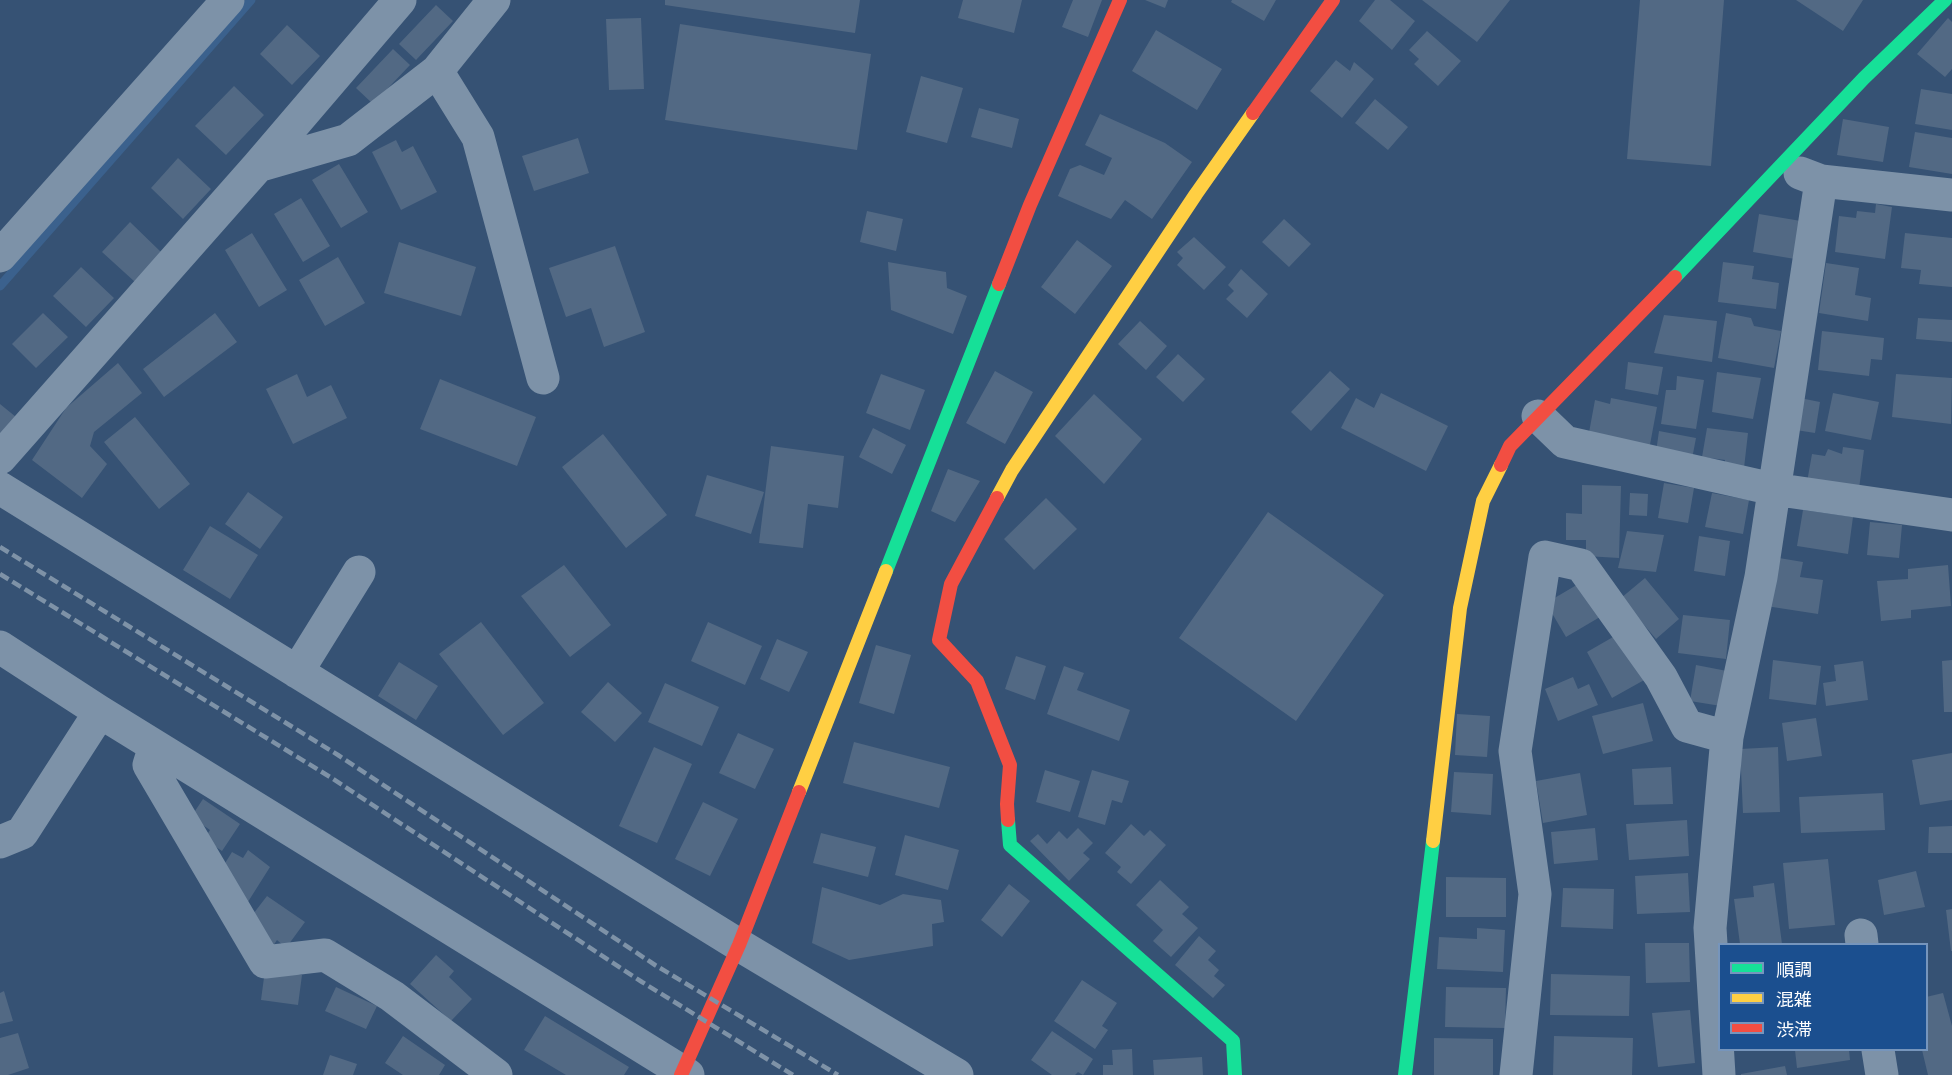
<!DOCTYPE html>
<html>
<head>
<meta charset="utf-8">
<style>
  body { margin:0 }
  #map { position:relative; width:1952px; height:1075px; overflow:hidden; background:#365274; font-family:"DM Sans","Noto Sans JP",sans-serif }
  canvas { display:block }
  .legend { position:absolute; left:1718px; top:943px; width:210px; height:108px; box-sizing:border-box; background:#1b4f8f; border:2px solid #7695bc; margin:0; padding:8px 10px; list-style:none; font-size:18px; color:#fff }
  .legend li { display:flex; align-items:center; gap:12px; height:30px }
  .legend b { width:30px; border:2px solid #7695bc }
</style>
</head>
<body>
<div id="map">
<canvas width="1952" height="1075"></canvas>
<ul class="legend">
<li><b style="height:8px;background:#16e098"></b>順調</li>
<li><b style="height:8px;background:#ffcf43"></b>混雑</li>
<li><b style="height:8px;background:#f24e42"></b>渋滞</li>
</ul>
</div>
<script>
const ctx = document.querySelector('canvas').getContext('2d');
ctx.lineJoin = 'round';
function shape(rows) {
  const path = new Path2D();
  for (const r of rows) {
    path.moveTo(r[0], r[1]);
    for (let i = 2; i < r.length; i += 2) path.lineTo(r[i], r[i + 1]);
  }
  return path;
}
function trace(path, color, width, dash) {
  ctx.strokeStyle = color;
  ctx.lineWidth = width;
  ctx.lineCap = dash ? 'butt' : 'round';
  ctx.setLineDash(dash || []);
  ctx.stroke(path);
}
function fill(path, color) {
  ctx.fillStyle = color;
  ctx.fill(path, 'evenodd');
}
trace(shape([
  [0,286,251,0]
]), '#3b618d', 9);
fill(shape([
  [665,0,860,0,855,33,665,5],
  [963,0,1022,0,1014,33,958,18],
  [1073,0,1102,0,1088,37,1062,27],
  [1145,0,1168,0,1165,8],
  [1232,0,1276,0,1264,21,1231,2],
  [1375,0,1390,0,1415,21,1392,50,1359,21],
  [1422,0,1510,0,1477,42],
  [1640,0,1724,0,1711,166,1627,159],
  [1796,0,1863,0,1843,31],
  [436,5,453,21,416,60,399,44],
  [641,18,644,89,609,90,606,19],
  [1948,18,1952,22,1952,69,1945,77,1917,54],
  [680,24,871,54,857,150,665,120],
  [287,25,320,56,292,85,260,54],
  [1156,30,1222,69,1197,110,1132,71],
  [1427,31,1461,61,1438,86,1414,64,1419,59,1409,50],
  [393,49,410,65,373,104,356,88],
  [1336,60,1350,71,1354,62,1374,79,1342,118,1310,91],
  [921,76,963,88,947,143,906,132],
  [234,86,264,115,226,155,195,126],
  [1921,89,1952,94,1952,130,1915,124],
  [1375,99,1408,127,1388,150,1355,123],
  [979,108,1019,119,1012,148,971,137],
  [1100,114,1165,143,1192,162,1152,219,1125,200,1111,219,1058,196,1070,169,1080,165,1104,175,1112,158,1085,145],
  [1843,119,1889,127,1883,162,1837,155],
  [1915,132,1952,138,1952,174,1909,167],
  [578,138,589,173,534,191,522,156],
  [396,140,402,152,413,146,437,192,401,210,372,152],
  [178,158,211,189,183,219,151,188],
  [339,164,368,212,341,228,312,180],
  [301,198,330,246,303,262,274,214],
  [1876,204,1892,207,1885,259,1835,252,1839,216,1856,218,1857,211,1875,213],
  [867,211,903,219,896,251,860,242],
  [1759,214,1801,221,1795,259,1753,252],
  [1284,219,1311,244,1289,267,1262,242],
  [130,222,162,253,135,282,102,252],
  [252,233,287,290,259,307,225,250],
  [1905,233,1952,238,1952,287,1919,284,1921,270,1901,268],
  [1194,237,1226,267,1204,290,1177,265,1183,258,1177,252],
  [1077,240,1112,266,1075,314,1041,287],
  [399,242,476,267,461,316,384,293],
  [615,246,645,332,604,347,591,308,566,317,549,268],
  [338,257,365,303,325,326,299,280],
  [888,262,946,272,947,288,967,296,953,334,891,310],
  [1723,262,1754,266,1752,279,1779,283,1776,309,1718,302],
  [1826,263,1859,268,1855,295,1871,298,1868,321,1819,313],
  [81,267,114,298,86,327,53,296],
  [1241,269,1268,294,1247,318,1226,299,1234,291,1228,285],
  [43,313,68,337,36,368,12,344],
  [215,313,237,342,164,397,143,369],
  [1726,313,1751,318,1754,326,1781,331,1774,368,1718,358],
  [1664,315,1717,321,1712,362,1654,353],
  [1918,318,1952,320,1952,342,1916,339],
  [1140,321,1167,346,1146,370,1118,344],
  [1822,331,1884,338,1882,360,1871,359,1869,376,1818,370],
  [1178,354,1205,379,1183,402,1156,377],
  [1628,362,1663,367,1658,395,1625,389],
  [118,363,142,393,94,432,90,446,107,464,82,498,32,460,66,408],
  [995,371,1033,392,1005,444,966,423],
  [1330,371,1350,389,1311,431,1291,412],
  [1717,372,1761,378,1753,419,1712,412],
  [297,374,307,397,331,385,347,418,293,444,266,389],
  [881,374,925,390,910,430,866,413],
  [1896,374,1952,378,1951,424,1892,417],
  [1677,376,1704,380,1696,429,1661,424,1666,390,1676,390],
  [440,379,536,417,517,466,420,429],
  [1381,393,1448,426,1426,471,1341,428,1356,398,1374,408],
  [1833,393,1879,402,1871,440,1825,431],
  [1094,394,1142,439,1104,484,1055,436],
  [1611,398,1657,407,1649,450,1588,438,1595,400,1610,404],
  [1800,398,1820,402,1815,433,1796,430],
  [0,404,16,417,0,436],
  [135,417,190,484,159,509,104,442],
  [873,428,906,445,892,474,859,457],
  [1707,428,1748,433,1744,468,1725,466,1725,460,1702,457],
  [1659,431,1696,438,1692,459,1656,452],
  [603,434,667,515,626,548,562,467],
  [771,446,844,456,838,508,808,504,803,548,759,543],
  [1843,447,1864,450,1859,489,1807,482,1812,454,1825,456,1828,449,1842,454],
  [948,469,980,481,955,522,931,511],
  [707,475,764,492,751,534,695,516],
  [1664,483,1694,488,1688,523,1658,518],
  [1582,485,1621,486,1619,558,1586,556,1586,540,1566,540,1566,513,1582,514],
  [248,492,283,517,260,549,225,524],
  [1630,493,1648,494,1647,516,1629,515],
  [1712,493,1749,500,1743,534,1705,527],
  [1046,498,1077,529,1034,570,1004,539],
  [1803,510,1853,517,1848,554,1797,546],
  [1268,512,1384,595,1296,721,1179,638],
  [1870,522,1902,525,1899,558,1867,555],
  [210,526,258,555,230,599,183,570],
  [1627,531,1664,535,1656,572,1618,568],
  [1699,536,1730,541,1725,576,1694,571],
  [1773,557,1803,562,1800,577,1823,580,1818,614,1766,606],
  [564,565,611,625,570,657,521,596],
  [1948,565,1951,606,1911,610,1911,618,1881,621,1877,581,1908,579,1908,569],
  [1645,578,1679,619,1656,639,1621,598],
  [1580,583,1600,617,1566,637,1546,603],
  [1683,615,1730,620,1726,659,1678,653],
  [481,622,544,703,503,735,439,654],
  [708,622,762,646,745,685,691,661],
  [1620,633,1646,679,1612,698,1587,652],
  [777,639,808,652,789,692,760,679],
  [876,645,911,655,894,714,859,703],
  [1016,656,1046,666,1035,700,1005,689],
  [1773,660,1821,666,1816,705,1769,699],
  [1952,660,1952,712,1944,712,1942,661],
  [1863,661,1868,700,1826,706,1823,683,1836,681,1834,665],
  [399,662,438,686,416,720,378,696],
  [1696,665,1727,671,1721,706,1690,701],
  [1064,666,1084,673,1077,690,1130,710,1119,741,1047,714],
  [1573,677,1578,689,1589,684,1598,705,1558,721,1545,689],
  [608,682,642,713,615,742,581,712],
  [665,683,719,707,702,746,648,722],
  [1643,703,1653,741,1603,754,1592,716],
  [1457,714,1490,716,1487,757,1455,755],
  [1816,718,1822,756,1787,761,1782,723],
  [738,733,774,749,755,789,719,773],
  [854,742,950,767,939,808,843,783],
  [654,747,692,764,657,843,619,826],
  [1778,747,1780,812,1743,813,1740,749],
  [1952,753,1952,800,1920,805,1912,760],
  [1671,767,1673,804,1634,805,1632,769],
  [1045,770,1080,781,1070,812,1036,802],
  [1092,770,1129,781,1122,803,1112,800,1105,825,1078,817],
  [1454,772,1493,774,1491,815,1451,812],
  [1580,773,1587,815,1543,823,1536,781],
  [1883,793,1885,830,1801,833,1799,797],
  [203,799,240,824,222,851,204,839,210,830,191,817],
  [703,802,738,819,710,876,675,859],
  [1687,820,1689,856,1629,860,1626,824],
  [1131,824,1144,836,1150,830,1166,845,1131,884,1117,872,1121,867,1105,853],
  [1952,826,1952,853,1928,853,1929,827],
  [1078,828,1093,843,1083,853,1090,859,1069,881,1030,841,1038,834,1047,844,1059,831,1067,839],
  [1595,828,1598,860,1554,864,1551,832],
  [821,833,876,847,868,877,813,863],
  [905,835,959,850,948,890,895,875],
  [248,850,270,867,246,905,222,868,232,852,243,858],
  [1828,859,1835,925,1789,929,1783,863],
  [1916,871,1925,907,1884,915,1878,880],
  [1688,873,1690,912,1637,914,1635,876],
  [1446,877,1506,878,1506,917,1446,917],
  [1160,880,1189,907,1182,914,1198,928,1171,957,1153,941,1163,930,1136,905],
  [1774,883,1782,944,1740,944,1734,899,1754,897,1753,886],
  [1009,884,1030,901,1002,937,981,920],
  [822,887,880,905,903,894,941,900,944,922,932,924,933,946,849,960,812,943],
  [1563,888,1614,889,1613,929,1561,927],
  [267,896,305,922,286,948,277,940,271,949,250,918],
  [1952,909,1952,951,1951,951,1946,910],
  [1477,928,1505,930,1503,972,1437,969,1439,937,1477,939],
  [1199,936,1216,951,1208,960,1219,970,1214,976,1225,985,1213,998,1175,965],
  [1645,943,1689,943,1690,982,1646,983],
  [436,955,454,971,449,977,472,999,451,1021,410,984],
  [265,970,302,975,298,1005,261,1000],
  [1551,974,1630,976,1629,1016,1550,1015],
  [1082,980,1117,1003,1102,1026,1108,1030,1095,1049,1054,1021],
  [336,987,377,1006,366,1029,325,1011],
  [1446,987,1506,988,1505,1028,1445,1027],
  [4,991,13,1021,0,1024,0,993],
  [1943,993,1952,1026,1952,1075,1928,1075,1922,1050,1926,1050,1926,997],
  [1690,1010,1695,1063,1658,1067,1652,1013],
  [545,1016,629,1067,624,1075,566,1075,524,1050],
  [1052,1031,1093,1059,1083,1075,1078,1072,1075,1075,1052,1075,1031,1060],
  [18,1033,29,1068,8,1075,0,1075,0,1038],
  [403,1036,445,1065,439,1075,403,1075,385,1063],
  [1554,1036,1633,1038,1632,1075,1553,1075],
  [1434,1038,1493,1039,1493,1075,1434,1075],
  [1132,1049,1133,1075,1103,1075,1103,1065,1113,1065,1112,1050],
  [1795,1050,1849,1050,1850,1060,1797,1068],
  [330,1055,357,1064,353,1075,323,1075],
  [1202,1057,1203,1075,1154,1075,1153,1060],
  [1785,1066,1787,1075,1741,1075,1741,1074]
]), '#526984');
trace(shape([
  [437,71,478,137,543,378],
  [258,166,348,140,437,71,494,0],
  [1800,173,1821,181,1952,195],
  [0,256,228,0],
  [1538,416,1565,442,1773,489,1952,515],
  [0,458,258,166,400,0],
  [0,488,739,945,957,1075],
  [0,647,100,712,688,1075],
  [297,672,359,572],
  [155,746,149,765,265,962,325,955,392,996,496,1075],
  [0,842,22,833,100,712],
  [1861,935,1862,944],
  [1878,1050,1882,1075],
  [1516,1075,1535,894,1515,751,1545,557,1581,565,1661,677,1687,726,1727,737],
  [1719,1075,1710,928,1727,737,1761,577,1821,181]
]), '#7d92a8', 33);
trace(shape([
  [1675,277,1864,78,1945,0],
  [886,571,999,284],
  [1008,820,1010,845,1233,1041,1235,1075],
  [1405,1075,1433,841]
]), '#16e098', 14);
trace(shape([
  [997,498,1012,470,1196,194,1253,113],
  [799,792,886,571],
  [1433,841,1460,608,1483,501,1501,465]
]), '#ffcf43', 14);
trace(shape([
  [1253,113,1333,0],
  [999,284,1030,205,1120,0],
  [1501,465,1510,446,1675,277],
  [997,498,951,584,939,640,977,681,1010,765,1007,804,1008,820],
  [681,1075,739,945,799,792]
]), '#f24e42', 14);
trace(shape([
  [0,547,338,755,655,965,838,1075],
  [0,574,330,777,642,982,793,1075]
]), '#7e92a7', 4.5, [10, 4.5]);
</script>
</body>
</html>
